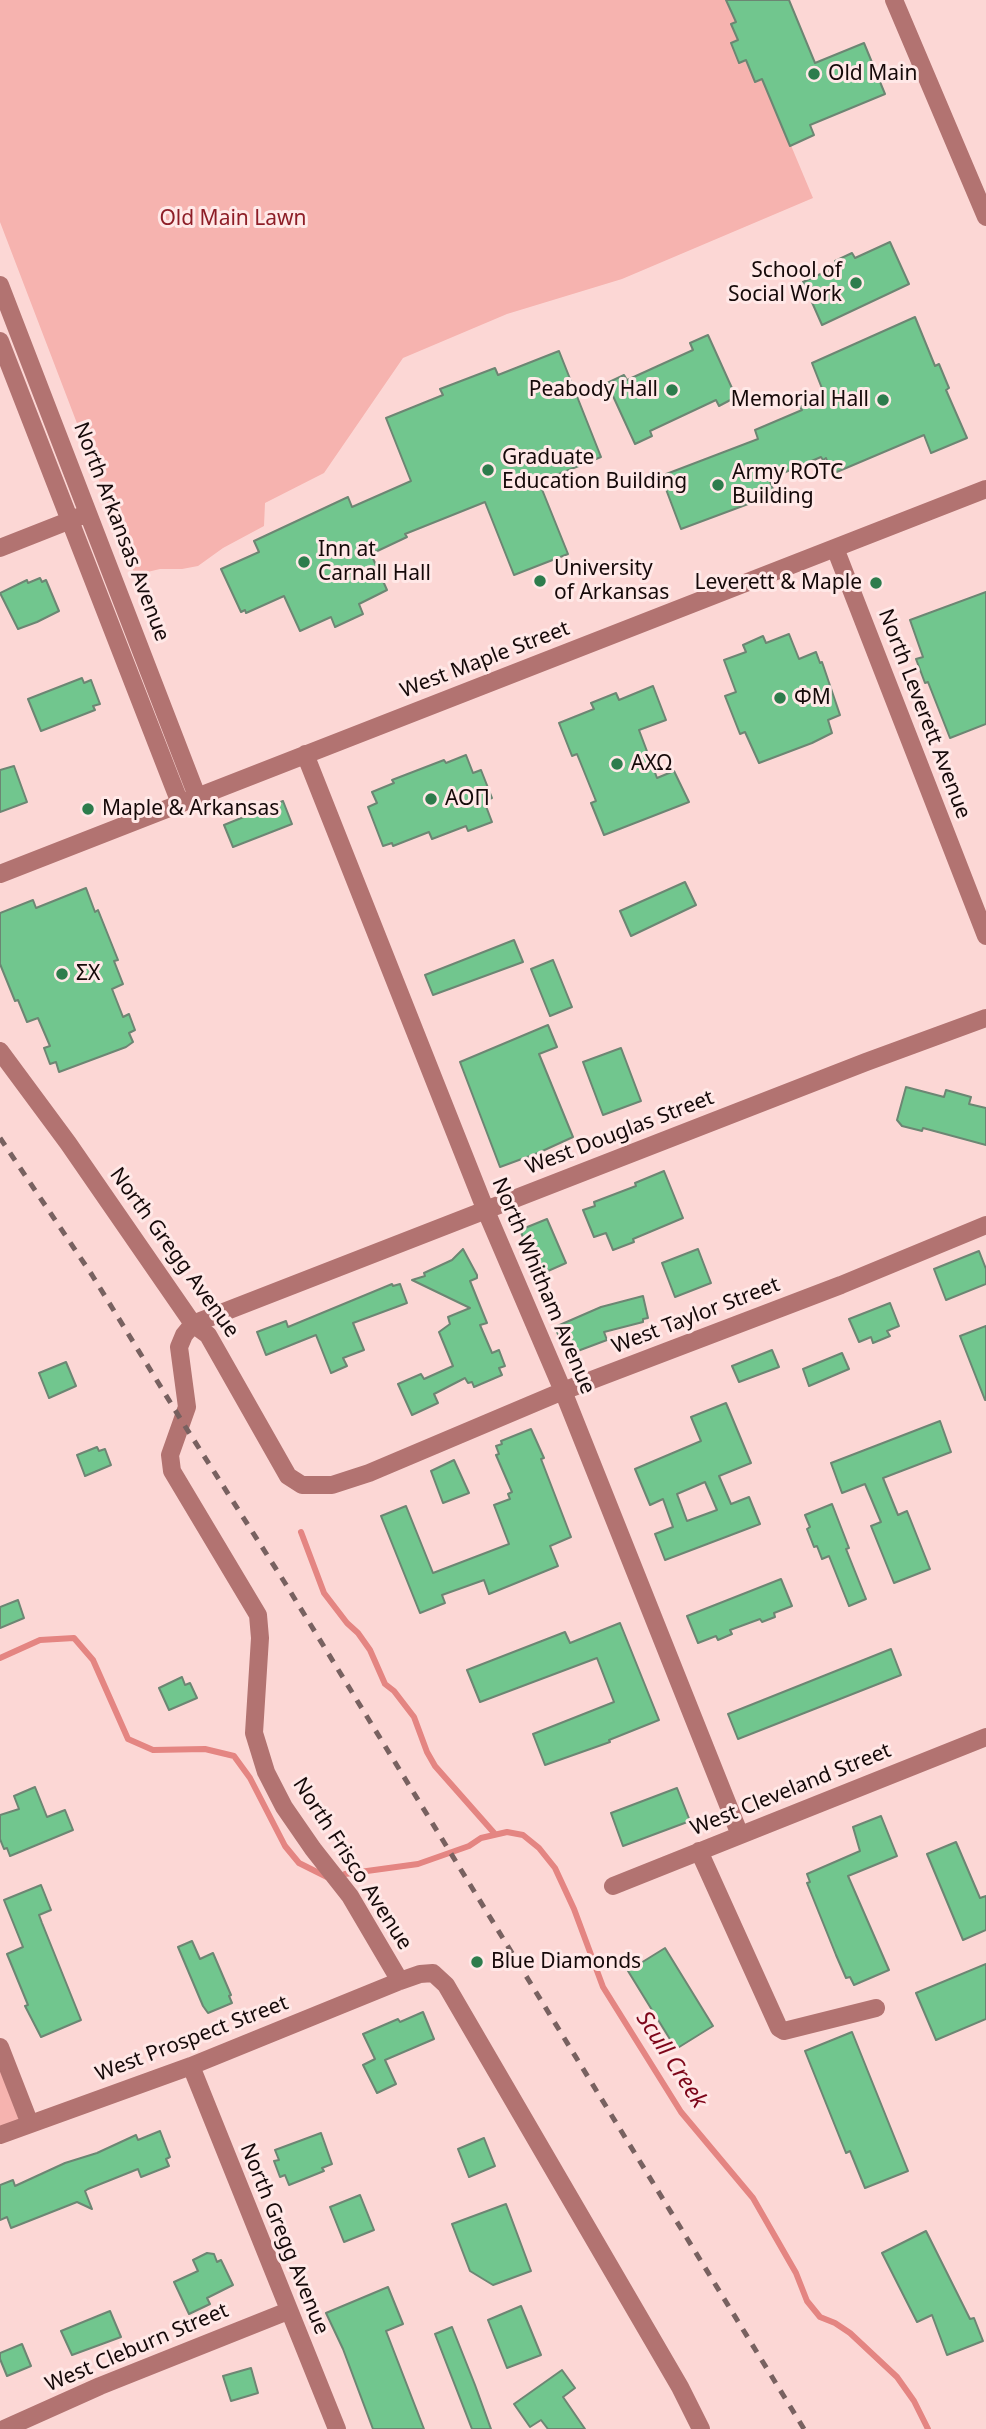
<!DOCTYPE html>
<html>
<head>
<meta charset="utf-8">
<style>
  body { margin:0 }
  canvas { display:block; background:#fcd7d5 }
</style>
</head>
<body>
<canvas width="986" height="2429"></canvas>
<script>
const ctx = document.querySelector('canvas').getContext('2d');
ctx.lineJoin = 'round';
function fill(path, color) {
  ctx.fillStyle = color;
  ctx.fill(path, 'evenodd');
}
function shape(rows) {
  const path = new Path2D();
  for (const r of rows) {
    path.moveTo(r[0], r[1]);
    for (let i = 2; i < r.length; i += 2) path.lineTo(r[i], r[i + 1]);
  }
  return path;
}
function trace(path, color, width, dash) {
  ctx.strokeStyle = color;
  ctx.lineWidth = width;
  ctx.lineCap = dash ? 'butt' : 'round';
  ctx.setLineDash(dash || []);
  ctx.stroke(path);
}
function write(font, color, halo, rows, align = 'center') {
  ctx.font = font + ' "Noto Sans",sans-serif';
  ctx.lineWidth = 6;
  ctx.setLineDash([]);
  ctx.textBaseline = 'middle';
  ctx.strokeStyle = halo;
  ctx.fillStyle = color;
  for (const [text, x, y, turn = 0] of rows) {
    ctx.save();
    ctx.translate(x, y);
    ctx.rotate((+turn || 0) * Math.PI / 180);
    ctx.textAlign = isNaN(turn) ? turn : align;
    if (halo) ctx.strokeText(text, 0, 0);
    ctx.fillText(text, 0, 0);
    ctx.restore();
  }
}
fill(shape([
  [0,0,730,0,813,198,622,279,507,314,403,358,324,473,265,503,264,526,223,548,198,566,182,569,160,569,135,575,0,222],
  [0,2047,30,2124,0,2135]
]), '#f6b3af');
trace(shape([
  [301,1532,324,1593,347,1623,358,1633,370,1650,385,1684,394,1691,414,1717,427,1752,435,1766,495,1834],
  [0,1658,40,1640,74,1638,93,1660,128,1739,153,1750,205,1749,234,1756,250,1778,285,1846,299,1863,327,1877],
  [345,1874,418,1864,469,1846,481,1838,507,1832,523,1835,539,1848,555,1868,574,1909,603,1987,681,2112,753,2198,796,2273,807,2301,820,2317,835,2323,850,2333,897,2377,914,2401,928,2429]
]), '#e48582', 6);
const building = shape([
  [726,0,789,0,815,63,864,43,885,94,810,125,814,135,790,146,762,79,755,82,746,60,739,63,731,43,738,40,731,24,736,22,726,0],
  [890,242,909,284,822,325,803,282,838,266,835,261,852,253,855,258,890,242],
  [915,317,935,366,939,364,949,388,946,390,967,438,931,453,924,435,832,474,826,458,823,460,821,457,769,479,775,494,681,529,661,476,758,439,755,430,802,410,800,407,825,396,812,363,915,317],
  [708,335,736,397,719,406,716,400,650,431,652,436,635,444,607,383,624,375,627,380,693,350,690,343,708,335],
  [559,351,601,457,539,482,568,554,514,575,485,502,405,534,407,537,371,554,387,590,359,604,363,614,335,627,331,617,300,631,284,596,246,613,245,610,241,612,221,569,259,552,254,541,348,497,352,507,411,481,386,418,443,395,440,389,495,368,498,375,559,351],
  [40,578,42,582,46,580,59,611,37,622,18,629,0,593,27,580,28,583,40,578],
  [986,592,986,724,950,738,928,682,925,683,916,659,923,657,910,620,986,592],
  [789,634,799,659,816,652,820,663,822,662,840,715,828,720,832,733,812,743,759,763,745,732,740,734,725,696,736,692,724,660,746,652,743,645,763,636,766,643,789,634],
  [82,678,84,683,91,680,100,704,93,706,95,710,41,731,28,699,82,678],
  [653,686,666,720,639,730,657,778,674,771,689,802,604,835,591,803,596,801,577,754,572,756,559,723,594,709,591,703,616,693,619,700,653,686],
  [466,755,473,773,481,770,492,798,484,801,492,822,468,831,466,826,432,839,429,832,393,846,392,843,383,846,368,807,377,803,372,792,394,783,392,780,444,760,446,763,466,755],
  [14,766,27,802,0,812,0,770,14,766],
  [283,801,292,824,233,847,224,825,283,801],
  [685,882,696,905,631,936,620,911,685,882],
  [86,888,95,912,98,910,118,960,114,961,123,984,112,989,123,1017,129,1014,135,1030,129,1033,133,1042,126,1047,59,1072,56,1062,50,1064,44,1048,50,1046,38,1018,27,1022,18,1000,15,1001,0,964,0,913,33,900,36,908,86,888],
  [514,940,523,962,433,995,425,975,514,940],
  [553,960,572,1007,550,1016,531,969,553,960],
  [548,1025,557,1047,539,1054,573,1137,538,1153,500,1167,460,1062,548,1025],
  [621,1048,641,1101,603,1115,583,1062,621,1048],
  [906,1087,944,1097,946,1090,971,1097,969,1104,986,1108,986,1145,923,1128,922,1131,902,1126,897,1120,906,1087],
  [664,1171,683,1218,633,1239,634,1242,613,1250,606,1233,594,1237,583,1210,595,1206,594,1202,636,1186,635,1183,664,1171],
  [547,1219,566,1263,539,1275,520,1230,547,1219],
  [463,1249,477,1275,477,1278,470,1281,487,1323,480,1325,492,1353,499,1350,505,1366,499,1368,502,1375,474,1387,472,1382,468,1383,465,1378,434,1394,438,1403,412,1415,398,1384,421,1374,424,1379,453,1366,439,1332,450,1324,448,1317,470,1308,412,1280,425,1276,424,1273,452,1260,463,1249],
  [698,1249,711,1283,675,1297,662,1263,698,1249],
  [979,1251,986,1269,986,1284,946,1300,934,1269,979,1251],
  [392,1284,393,1286,400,1284,407,1303,353,1323,364,1350,343,1358,347,1366,331,1373,316,1335,266,1355,257,1332,286,1321,288,1327,392,1284],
  [643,1296,648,1318,643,1319,643,1322,604,1332,607,1340,575,1352,572,1344,563,1347,555,1327,601,1307,643,1296],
  [890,1303,899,1326,887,1331,890,1336,873,1343,871,1337,859,1342,849,1319,890,1303],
  [986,1326,986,1400,985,1400,960,1336,986,1326],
  [772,1350,779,1367,739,1382,732,1366,772,1350],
  [842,1353,849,1369,809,1386,803,1369,842,1353],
  [66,1362,76,1386,49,1398,39,1373,66,1362],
  [726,1403,751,1463,719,1476,731,1504,749,1497,760,1524,665,1560,655,1534,673,1527,663,1499,650,1505,635,1469,701,1441,691,1417,726,1403],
  [705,1482,717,1510,687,1521,677,1494,705,1482],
  [940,1421,951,1452,883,1478,898,1515,907,1511,930,1569,894,1583,871,1526,881,1522,865,1484,842,1493,831,1463,940,1421],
  [531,1429,544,1458,541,1459,571,1537,550,1546,558,1566,489,1594,484,1580,442,1595,445,1603,420,1613,381,1516,406,1506,433,1573,509,1544,494,1505,510,1499,508,1494,512,1492,496,1455,499,1454,496,1446,502,1444,501,1441,531,1429],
  [97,1447,99,1451,105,1449,111,1465,85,1476,77,1455,97,1447],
  [454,1460,469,1493,443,1503,431,1471,454,1460],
  [832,1504,849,1548,846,1549,866,1599,849,1606,829,1556,822,1559,817,1546,814,1547,807,1529,810,1527,805,1515,832,1504],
  [781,1579,792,1606,774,1613,775,1617,762,1622,760,1619,730,1630,732,1634,718,1640,716,1636,698,1643,687,1616,781,1579],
  [18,1600,24,1618,0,1628,0,1607,18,1600],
  [620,1623,659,1720,609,1740,610,1742,545,1765,533,1734,614,1702,597,1658,480,1702,467,1670,565,1632,570,1643,620,1623],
  [891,1649,901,1675,738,1739,728,1714,891,1649],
  [182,1677,185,1685,190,1683,197,1698,169,1710,159,1688,182,1677],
  [35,1787,47,1817,65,1810,73,1830,10,1856,7,1848,4,1849,0,1839,0,1815,19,1809,14,1796,35,1787],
  [677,1788,690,1821,623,1846,611,1813,677,1788],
  [881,1816,897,1856,848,1876,889,1970,854,1985,850,1977,846,1978,836,1955,807,1883,810,1882,807,1874,860,1851,853,1827,881,1816],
  [956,1842,980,1898,986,1896,986,1930,963,1940,927,1854,956,1842],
  [41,1885,51,1910,39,1915,42,1923,81,2020,41,2037,25,2006,28,2005,7,1954,23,1947,4,1900,41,1885],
  [192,1941,200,1959,213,1953,231,1995,229,1996,232,2003,208,2013,203,2006,178,1947,192,1941],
  [665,1948,713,2026,676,2049,628,1971,665,1948],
  [986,1964,986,2019,936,2040,916,1993,986,1964],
  [423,2012,434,2039,385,2060,396,2084,377,2093,363,2065,375,2059,363,2034,398,2019,400,2022,423,2012],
  [852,2032,908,2171,865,2188,850,2151,846,2153,805,2051,852,2032],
  [160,2131,170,2157,166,2159,169,2166,141,2177,138,2169,88,2189,85,2191,92,2209,77,2202,11,2228,7,2217,0,2220,0,2185,13,2180,15,2186,65,2163,97,2153,136,2135,138,2140,160,2131],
  [321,2133,332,2164,322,2168,324,2171,289,2185,285,2175,280,2177,274,2161,279,2160,275,2150,321,2133],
  [484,2138,495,2166,469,2177,458,2149,484,2138],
  [360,2195,374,2230,344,2242,330,2207,360,2195],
  [506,2204,531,2271,493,2285,470,2271,452,2224,506,2204],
  [926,2231,970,2319,974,2318,983,2341,947,2355,932,2315,917,2322,882,2253,926,2231],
  [207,2253,214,2254,217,2262,221,2260,233,2285,207,2298,210,2304,189,2314,174,2282,198,2271,193,2260,207,2253],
  [388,2287,403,2324,386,2331,424,2429,373,2429,343,2349,326,2313,388,2287],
  [521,2306,541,2355,507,2368,488,2320,521,2306],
  [110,2311,121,2337,72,2355,61,2331,110,2311],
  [452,2327,475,2385,491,2429,472,2429,435,2334,452,2327],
  [22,2344,31,2366,7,2376,0,2359,0,2353,22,2344],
  [251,2368,258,2393,231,2401,223,2376,251,2368],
  [562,2370,575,2388,563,2397,585,2429,548,2429,541,2420,530,2427,514,2404,562,2370]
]);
fill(building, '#71c68e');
trace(building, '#6c8673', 2);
trace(shape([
  [894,0,986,217],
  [0,285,197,796],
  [0,341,180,803],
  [0,548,81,516],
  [835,548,986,936],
  [305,754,486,1211,563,1391,740,1835],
  [0,874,986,489],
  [0,1051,68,1143,193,1324,208,1335,288,1476,302,1485,332,1485,369,1473,563,1391,841,1285,986,1225],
  [699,1851,779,2028,784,2031,876,2008],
  [613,1886,986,1737],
  [400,1981,350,1896,313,1849,284,1807,266,1772,254,1733,260,1638,258,1615,172,1471,170,1455,187,1407,179,1347,184,1335,193,1324,866,1062,986,1018],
  [0,2047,30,2124],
  [191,2066,337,2429],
  [0,2135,191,2066,400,1981,420,1974,433,1973,446,1985,680,2387,701,2429],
  [4,2429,100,2386,288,2311]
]), '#b27371', 18);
trace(shape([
  [0,1138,92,1275,183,1423,285,1583,804,2429]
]), '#786160', 5, [9, 9]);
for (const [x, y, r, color] of [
  [814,74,7,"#2d7c4c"],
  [856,283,7,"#2d7c4c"],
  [672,390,7,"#2d7c4c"],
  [883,400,7,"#2d7c4c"],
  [488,470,7,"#2d7c4c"],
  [718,485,7,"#2d7c4c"],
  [304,562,7,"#2d7c4c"],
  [540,581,7,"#2d7c4c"],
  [876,583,7,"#2d7c4c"],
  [780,698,7,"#2d7c4c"],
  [617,764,7,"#2d7c4c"],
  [431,799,7,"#2d7c4c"],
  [88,809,7,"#2d7c4c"],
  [62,974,7,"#2d7c4c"],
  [477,1962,7,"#2d7c4c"]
]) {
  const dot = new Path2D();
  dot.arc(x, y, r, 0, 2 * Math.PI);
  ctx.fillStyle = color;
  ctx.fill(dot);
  trace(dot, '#ffe8e7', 2.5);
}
write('21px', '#150909', '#ffe8e7', [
  ["Old Main",828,74],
  ["School of",842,271,"right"],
  ["Social Work",842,295,"right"],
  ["Peabody Hall",658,390,"right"],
  ["Memorial Hall",869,400,"right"],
  ["Graduate",502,458],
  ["Education Building",502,482],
  ["Army ROTC",732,473],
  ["Building",732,497],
  ["Inn at",318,550],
  ["Carnall Hall",318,574],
  ["University",554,569],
  ["of Arkansas",554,593],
  ["Leverett & Maple",862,583,"right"],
  ["ΦΜ",794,698],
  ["ΑΧΩ",631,764],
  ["ΑΟΠ",445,799],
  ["Maple & Arkansas",102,809],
  ["ΣΧ",76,974],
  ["Blue Diamonds",491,1962]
], 'left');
write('21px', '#8e1e27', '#ffe8e7', [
  ["Old Main Lawn",233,219]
]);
write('21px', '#150909', '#ffe8e7', [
  ["North Arkansas Avenue",121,532,69],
  ["West Maple Street",485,660,-21],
  ["North Leverett Avenue",924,714,69],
  ["West Douglas Street",620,1133,-21],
  ["North Gregg Avenue",174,1253,54],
  ["North Whitham Avenue",543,1286,67],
  ["West Taylor Street",696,1316,-21],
  ["West Cleveland Street",791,1790,-22],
  ["North Frisco Avenue",352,1864,57],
  ["West Prospect Street",192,2039,-21],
  ["North Gregg Avenue",284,2239,68],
  ["West Cleburn Street",137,2348,-23]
]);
write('italic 23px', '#7d0519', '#ffe8e7', [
  ["Scull Creek",671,2060,57]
]);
</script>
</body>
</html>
